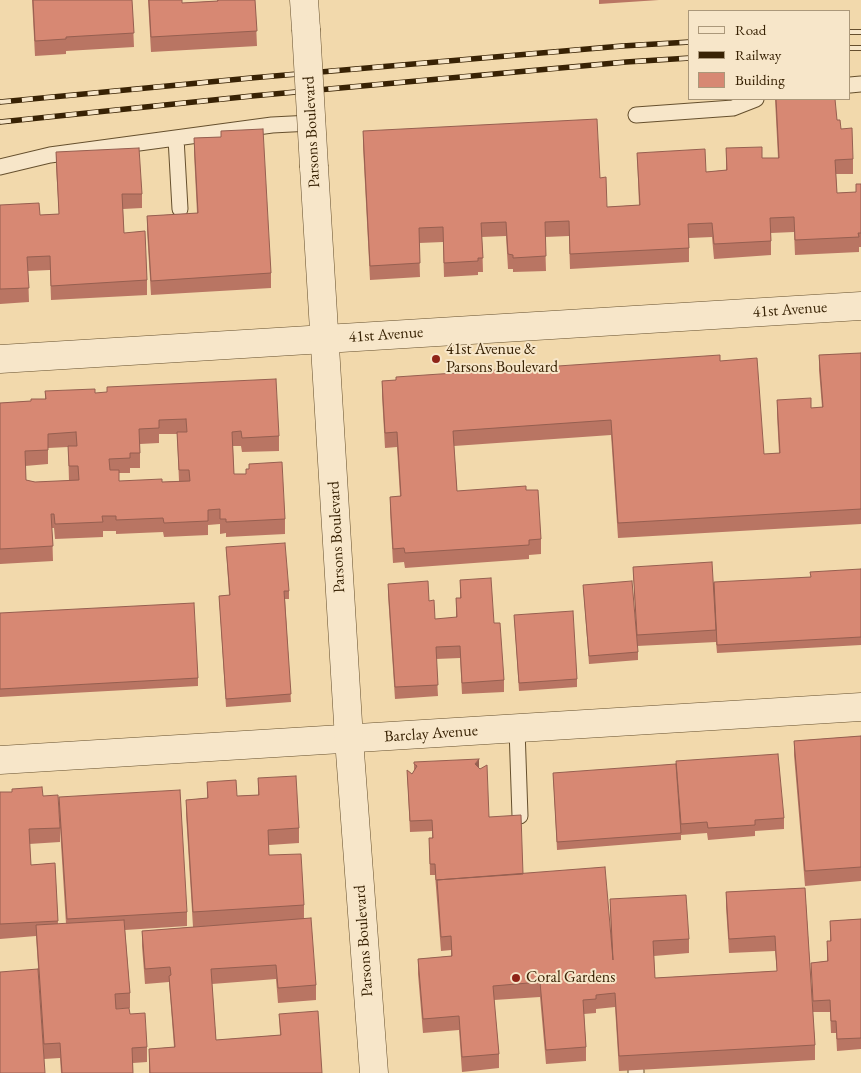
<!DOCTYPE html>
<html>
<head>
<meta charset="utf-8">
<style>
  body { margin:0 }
  #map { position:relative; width:861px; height:1073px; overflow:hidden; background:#f2d9ac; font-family:"EB Garamond",serif }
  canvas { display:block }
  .legend { position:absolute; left:688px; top:10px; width:162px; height:90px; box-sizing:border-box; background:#f7e6c9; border:1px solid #ab987a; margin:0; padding:6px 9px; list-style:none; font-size:15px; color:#382204 }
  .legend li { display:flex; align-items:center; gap:10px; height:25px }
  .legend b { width:25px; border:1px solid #ab987a }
</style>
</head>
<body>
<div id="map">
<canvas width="861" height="1073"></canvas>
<ul class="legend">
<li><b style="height:6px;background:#f7e6c9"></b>Road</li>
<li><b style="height:6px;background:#382204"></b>Railway</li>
<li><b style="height:14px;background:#d78873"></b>Building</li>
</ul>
</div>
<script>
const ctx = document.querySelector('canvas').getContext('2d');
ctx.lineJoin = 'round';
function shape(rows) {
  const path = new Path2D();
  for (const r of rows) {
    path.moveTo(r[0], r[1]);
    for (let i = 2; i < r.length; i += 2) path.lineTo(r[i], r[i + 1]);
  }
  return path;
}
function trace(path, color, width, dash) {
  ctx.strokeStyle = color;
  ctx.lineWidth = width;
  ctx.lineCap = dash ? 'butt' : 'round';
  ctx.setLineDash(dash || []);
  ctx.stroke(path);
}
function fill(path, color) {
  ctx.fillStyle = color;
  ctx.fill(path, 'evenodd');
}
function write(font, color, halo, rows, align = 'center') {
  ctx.font = font + ' "EB Garamond",serif';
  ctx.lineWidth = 4;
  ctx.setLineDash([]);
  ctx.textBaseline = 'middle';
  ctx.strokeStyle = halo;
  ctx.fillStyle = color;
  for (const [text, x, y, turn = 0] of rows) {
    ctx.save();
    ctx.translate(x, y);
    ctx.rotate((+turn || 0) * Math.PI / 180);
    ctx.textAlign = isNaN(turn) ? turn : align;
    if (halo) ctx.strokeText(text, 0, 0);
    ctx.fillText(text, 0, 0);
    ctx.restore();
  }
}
const service = shape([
  [850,85,861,84],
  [636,115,733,108,756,99],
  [176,138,180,209],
  [0,167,50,155,272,125,311,123],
  [517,729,520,816],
  [636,1070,636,1073]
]);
const minor = shape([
  [0,359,861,306],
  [0,760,861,707]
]);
const tertiary = shape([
  [304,0,306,29],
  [314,167,349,739,374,1073]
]);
trace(service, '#66502e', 17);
trace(minor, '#66502e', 29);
trace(tertiary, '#66502e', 29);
trace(service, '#f7e6c9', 15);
trace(minor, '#f7e6c9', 28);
trace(tertiary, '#f7e6c9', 28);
const rail = shape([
  [850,32,861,32],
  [850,48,861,48],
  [0,102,251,78,622,46,690,42],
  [0,122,252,96,626,62,690,58]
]);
trace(rail, '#382204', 5.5);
trace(rail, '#f7e6c9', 4, [11]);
const tertiaryBridge = shape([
  [306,29,314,167]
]);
trace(tertiaryBridge, '#66502e', 29, []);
trace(tertiaryBridge, '#f7e6c9', 28);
fill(shape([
  [32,0,132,0,134,47,66,51,66,54,35,56],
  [148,0,182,0,182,3,217,1,217,0,255,0,257,46,151,52],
  [599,0,659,0,599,4],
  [775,99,837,120,853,159,853,174,836,174,837,193,856,192,861,184,861,247,859,247,859,252,795,255,794,232,771,233,771,255,714,259,712,237,689,238,689,262,570,269,569,236,545,237,546,271,513,272,513,269,508,269,506,236,482,237,483,272,478,272,478,275,444,277,443,242,419,243,420,277,370,280,363,146,363,131,600,178,607,207,639,205,637,153,706,172,726,170,726,148,762,158,778,158],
  [221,131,271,273,271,288,151,295,147,231,147,216,197,213,194,153,194,138,221,137],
  [56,152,142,194,142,208,123,209,124,233,147,280,147,295,51,300,50,270,28,271,29,302,0,304,0,205,40,215,59,214,56,167],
  [861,353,861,524,618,538,611,435,454,446,457,491,526,490,541,539,541,554,529,555,529,559,405,568,404,562,393,563,390,511,390,497,400,496,397,447,385,448,382,396,382,381,720,361,764,454,779,453,777,415,777,400,811,408,822,407,819,370,819,355],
  [45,391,95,393,279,436,279,451,242,452,241,446,233,446,234,474,285,519,285,534,226,537,226,533,220,534,220,524,208,525,208,535,164,537,163,532,116,534,116,531,103,531,103,537,55,539,54,528,52,528,53,561,0,564,0,403,31,401,45,399],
  [159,434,177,434,179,481,162,482,119,481,119,473,130,473,130,468,140,468,140,444,159,443],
  [68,447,69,481,35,482,26,480,25,466,48,464,48,448],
  [226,547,289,591,289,599,285,599,291,702,226,707,219,596,229,595],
  [633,567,714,583,810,577,861,569,861,645,717,653,716,642,637,646],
  [460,580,494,623,504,680,504,692,462,694,460,658,436,659,438,696,395,699,388,595,388,584,429,601,435,619,456,618,456,598,460,598],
  [583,585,638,652,638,660,589,664],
  [0,613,198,678,198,686,0,697],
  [514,615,577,679,577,687,519,691],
  [861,736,861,881,805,886,794,755,794,741],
  [414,762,479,768,489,817,523,874,611,942,610,899,689,939,689,953,654,956,655,978,777,971,775,951,729,953,726,907,726,892,805,888,815,1045,815,1060,619,1071,615,1007,596,1009,596,1013,584,1014,586,1047,586,1061,546,1064,540,997,494,1000,499,1054,499,1068,462,1072,459,1030,423,1033,418,974,418,959,451,956,451,950,441,951,435,875,430,875,429,838,432,838,432,831,410,832,407,770,412,774,414,771],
  [553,773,784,818,784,829,755,831,755,836,708,840,707,833,681,835,681,840,557,850],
  [258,778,299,828,299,843,269,845,269,855,304,905,304,919,316,985,316,1000,278,1003,276,979,212,984,216,1040,280,1035,279,1014,322,1073,149,1073,149,1049,174,1047,169,982,145,984,142,946,142,931,230,924,193,927,186,814,186,800,207,798,207,782,237,796,258,795],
  [0,792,43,796,60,828,60,842,29,844,31,865,55,863,58,924,66,924,59,812,59,797,187,912,187,926,125,930,130,993,130,1008,116,1009,130,1014,147,1047,147,1062,133,1063,133,1073,61,1073,60,1058,44,1059,36,936,0,939],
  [861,919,861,1049,837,1051,836,1033,831,1033,830,1012,813,1012,811,963,827,961,827,941,830,941,830,921]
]), '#b97563');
fill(shape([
  [479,759,479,770,475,764]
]), '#965f50');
const building = shape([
  [33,0,132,0,134,33,66,37,66,39,35,41,33,0],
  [149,0,182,0,182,3,218,1,218,0,255,0,257,31,151,37,149,0],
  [776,99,835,99,837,120,840,120,841,129,852,128,853,159,835,160,837,193,856,192,856,184,861,184,861,233,858,233,859,237,795,240,794,217,770,218,771,241,714,244,712,223,688,224,689,248,570,254,569,221,545,222,546,256,513,258,513,255,508,254,506,222,481,223,483,258,478,258,478,261,444,263,443,227,419,228,420,263,370,266,363,131,597,119,600,178,606,177,607,207,640,205,637,153,705,149,706,172,727,170,726,148,762,147,762,158,779,158,776,99],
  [263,129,271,273,151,281,147,216,198,213,194,138,221,137,221,131,263,129],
  [139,148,142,194,122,194,124,233,145,231,147,280,51,286,50,256,27,257,29,288,0,289,0,205,39,203,40,215,59,214,56,152,139,148],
  [861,353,861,509,618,523,611,420,453,431,457,491,526,486,526,490,538,490,541,539,529,540,529,545,405,553,404,548,393,549,390,497,401,496,397,432,385,433,382,381,396,380,396,377,720,355,720,361,757,358,764,454,780,453,777,400,811,398,811,408,823,407,819,355,861,353],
  [276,379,279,436,242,438,241,431,232,432,234,474,246,474,246,469,249,469,249,464,282,462,285,519,226,522,226,519,220,519,220,509,208,510,208,521,164,523,163,518,116,520,116,516,102,516,103,522,55,524,54,514,51,514,53,546,0,549,0,403,31,401,31,399,46,399,45,391,95,389,95,393,107,392,107,387,276,379],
  [186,419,187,432,177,432,179,470,189,470,190,481,162,482,162,479,119,481,119,470,110,470,109,459,130,458,130,453,140,453,139,429,159,428,159,420,186,419],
  [76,432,77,446,68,446,69,466,78,466,79,480,35,482,26,480,25,451,48,450,48,434,76,432],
  [285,543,289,591,284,591,291,694,226,699,219,596,230,595,226,547,285,543],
  [712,562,716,630,637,635,633,567,712,562],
  [861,569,861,637,717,645,714,582,811,577,810,572,861,569],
  [491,578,494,623,500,623,504,680,462,683,460,646,436,647,438,685,395,687,388,584,428,581,429,601,434,600,435,619,457,617,456,598,461,598,460,580,491,578],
  [632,581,638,652,589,656,583,585,632,581],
  [194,603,198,678,0,689,0,613,194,603],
  [573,611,577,679,519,683,514,615,573,611],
  [861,736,861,867,805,871,794,741,861,736],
  [778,754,784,818,755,820,755,825,708,828,707,822,681,824,676,761,778,754],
  [479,759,475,764,480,769,487,765,489,817,521,815,523,874,436,880,435,864,430,864,429,838,433,838,432,820,410,821,407,770,412,774,417,766,414,764,414,762,479,759],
  [676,764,681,833,557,842,553,773,676,764],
  [296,776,299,828,268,830,269,855,301,854,304,905,193,912,186,800,208,798,207,782,236,780,237,796,259,795,258,778,296,776],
  [42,787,43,796,58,795,60,828,29,829,31,865,55,863,58,921,0,924,0,792,12,792,12,789,42,787],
  [180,790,187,912,67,919,59,797,180,790],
  [605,867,613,960,610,899,686,895,689,939,653,941,655,978,777,971,775,936,729,939,726,892,805,888,815,1045,619,1056,615,993,596,995,596,999,583,1000,586,1047,546,1050,540,982,493,986,499,1054,462,1057,459,1016,423,1019,418,959,452,956,451,936,441,937,437,880,605,867],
  [311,918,316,985,278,988,276,965,211,969,216,1040,281,1035,279,1014,318,1011,322,1073,150,1073,149,1049,175,1047,169,976,171,975,170,967,145,969,142,931,311,918],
  [861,919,861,1038,837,1039,836,1021,831,1021,830,1000,813,1001,811,963,828,961,827,941,831,941,830,921,861,919],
  [124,920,130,993,115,994,116,1009,129,1008,130,1014,145,1013,147,1047,132,1048,133,1073,62,1073,60,1043,44,1044,36,925,124,920],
  [38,969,45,1073,0,1073,0,972,38,969]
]);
fill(building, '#d78873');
trace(building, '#965f50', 1);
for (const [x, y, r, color] of [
  [436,359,5,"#8f2418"],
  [516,978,5,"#8f2418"]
]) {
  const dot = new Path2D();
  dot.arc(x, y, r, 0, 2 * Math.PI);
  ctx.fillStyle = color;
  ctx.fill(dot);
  trace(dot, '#f7e6c9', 2);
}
write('16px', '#382204', '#f7e6c9', [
  ["Parsons Boulevard",312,132,-93],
  ["41st Avenue",790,310,-4],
  ["41st Avenue",386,335,-4],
  ["Parsons Boulevard",337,537,-93],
  ["Barclay Avenue",431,734,-4],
  ["Parsons Boulevard",364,941,-94]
]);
write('16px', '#382204', '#f7e6c9', [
  ["41st Avenue &",446,350],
  ["Parsons Boulevard",446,368],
  ["Coral Gardens",526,978]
], 'left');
</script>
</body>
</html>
